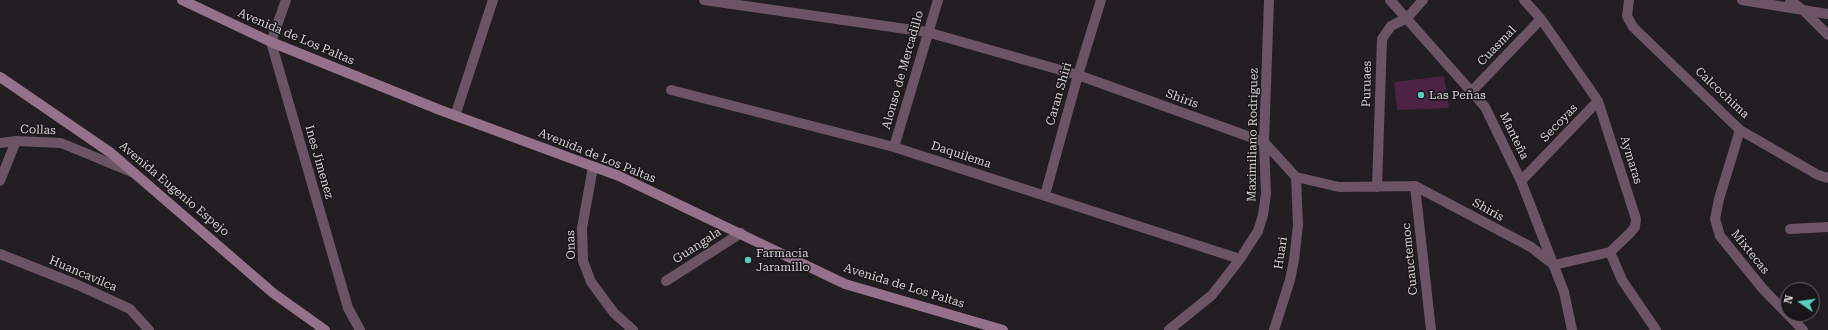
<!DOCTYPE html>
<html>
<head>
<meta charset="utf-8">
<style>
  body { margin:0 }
  #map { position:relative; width:1828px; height:330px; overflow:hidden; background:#231e21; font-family:"Roboto Serif",serif }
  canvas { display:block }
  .north { position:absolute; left:1780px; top:282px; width:40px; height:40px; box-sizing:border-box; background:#191518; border:1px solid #656164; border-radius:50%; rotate:283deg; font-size:11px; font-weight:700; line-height:16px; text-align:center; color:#d6d3d5 }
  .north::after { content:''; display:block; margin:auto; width:14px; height:18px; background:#59cebf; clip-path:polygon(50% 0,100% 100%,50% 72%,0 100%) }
</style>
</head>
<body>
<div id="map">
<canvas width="1828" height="330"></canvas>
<div class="north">N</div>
</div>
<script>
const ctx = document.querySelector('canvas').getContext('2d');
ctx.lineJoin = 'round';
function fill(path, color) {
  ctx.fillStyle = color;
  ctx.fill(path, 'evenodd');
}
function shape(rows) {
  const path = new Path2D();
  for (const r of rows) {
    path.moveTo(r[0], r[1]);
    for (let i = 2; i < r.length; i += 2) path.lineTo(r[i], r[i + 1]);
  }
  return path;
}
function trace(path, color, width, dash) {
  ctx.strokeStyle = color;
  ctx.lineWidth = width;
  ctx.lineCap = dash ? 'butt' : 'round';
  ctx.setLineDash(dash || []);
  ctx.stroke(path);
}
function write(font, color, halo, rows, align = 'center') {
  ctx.font = font + ' "Roboto Serif",serif';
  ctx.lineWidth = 3;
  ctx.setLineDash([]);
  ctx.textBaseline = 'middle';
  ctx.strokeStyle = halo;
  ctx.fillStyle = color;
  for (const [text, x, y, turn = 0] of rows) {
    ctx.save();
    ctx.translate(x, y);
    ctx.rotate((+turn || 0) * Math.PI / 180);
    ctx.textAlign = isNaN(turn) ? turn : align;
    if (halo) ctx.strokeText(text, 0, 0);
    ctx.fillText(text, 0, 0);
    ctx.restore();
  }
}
fill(shape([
  [1444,76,1449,108,1397,110,1394,82]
]), '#4c2343');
trace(shape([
  [286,0,271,42,348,308,360,330],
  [704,0,927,32,1078,75,1264,142,1296,177,1339,187,1415,186,1531,247,1554,265],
  [1390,0,1485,107,1521,181,1564,292,1572,330],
  [1524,0,1541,19,1598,101,1636,219,1635,227,1630,233,1610,252,1622,280,1656,330],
  [1629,0,1627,16,1633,27,1740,130,1818,175,1828,178],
  [1742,0,1828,14],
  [1790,0,1804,11,1828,35],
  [671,90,894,147,1240,259],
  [1472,91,1541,19],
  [455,116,493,0],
  [1740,130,1719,199,1715,219,1720,236,1763,289,1803,330],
  [0,143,16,141,61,143,134,173],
  [894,147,938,0],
  [593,167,582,228,583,261,591,282,614,313,633,330],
  [0,181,16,141],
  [1521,181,1598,101],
  [1415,186,1431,330],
  [1377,187,1382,39,1391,26,1407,18,1423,0],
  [1045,195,1078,75,1101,0],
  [1790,229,1828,227],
  [0,254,78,285,130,309,149,330],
  [1554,265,1610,252],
  [666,281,741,233],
  [1169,330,1212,295,1240,259,1258,231,1263,215,1266,194,1264,142,1269,0],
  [1274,330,1290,280,1294,260,1298,225,1296,177]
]), '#6b5464', 10);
trace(shape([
  [182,0,271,42,440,110,619,176,845,284,1003,330],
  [0,77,111,153,273,293,325,330]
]), '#96718c', 10);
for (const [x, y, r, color] of [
  [1421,95,4,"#59cebf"],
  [748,260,4,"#59cebf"]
]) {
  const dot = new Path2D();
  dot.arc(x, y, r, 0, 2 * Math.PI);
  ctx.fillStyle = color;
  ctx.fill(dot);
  trace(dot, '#191518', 1.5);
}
write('12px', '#d6d3d5', '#191518', [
  ["Avenida de Los Paltas",296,37,23],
  ["Cuasmal",1497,46,-46],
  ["Alonso de Mercadillo",903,70,-74],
  ["Puruaes",1367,84,-89],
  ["Calcochima",1722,93,43],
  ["Caran Shiri",1059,94,-74],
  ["Shiris",1182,99,20],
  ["Secoyas",1559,123,-46],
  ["Collas",38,130,2],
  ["Maximiliano Rodriguez",1253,135,-89],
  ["Manteña",1514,136,64],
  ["Daquilema",961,155,18],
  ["Avenida de Los Paltas",597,156,22],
  ["Aymaras",1631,160,73],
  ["Ines Jimenez",319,162,74],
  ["Avenida Eugenio Espejo",174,189,40],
  ["Shiris",1488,210,29],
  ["Onas",571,245,-92],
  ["Guangala",697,246,-33],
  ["Mixtecas",1750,252,51],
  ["Huari",1281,253,-81],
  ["Cuauctemoc",1410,259,-96],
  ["Huancavilca",83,274,23],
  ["Avenida de Los Paltas",904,286,17]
]);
write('12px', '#d6d3d5', '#191518', [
  ["Las Peñas",1429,95],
  ["Farmacia",756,253],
  ["Jaramillo",756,267]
], 'left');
</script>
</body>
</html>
